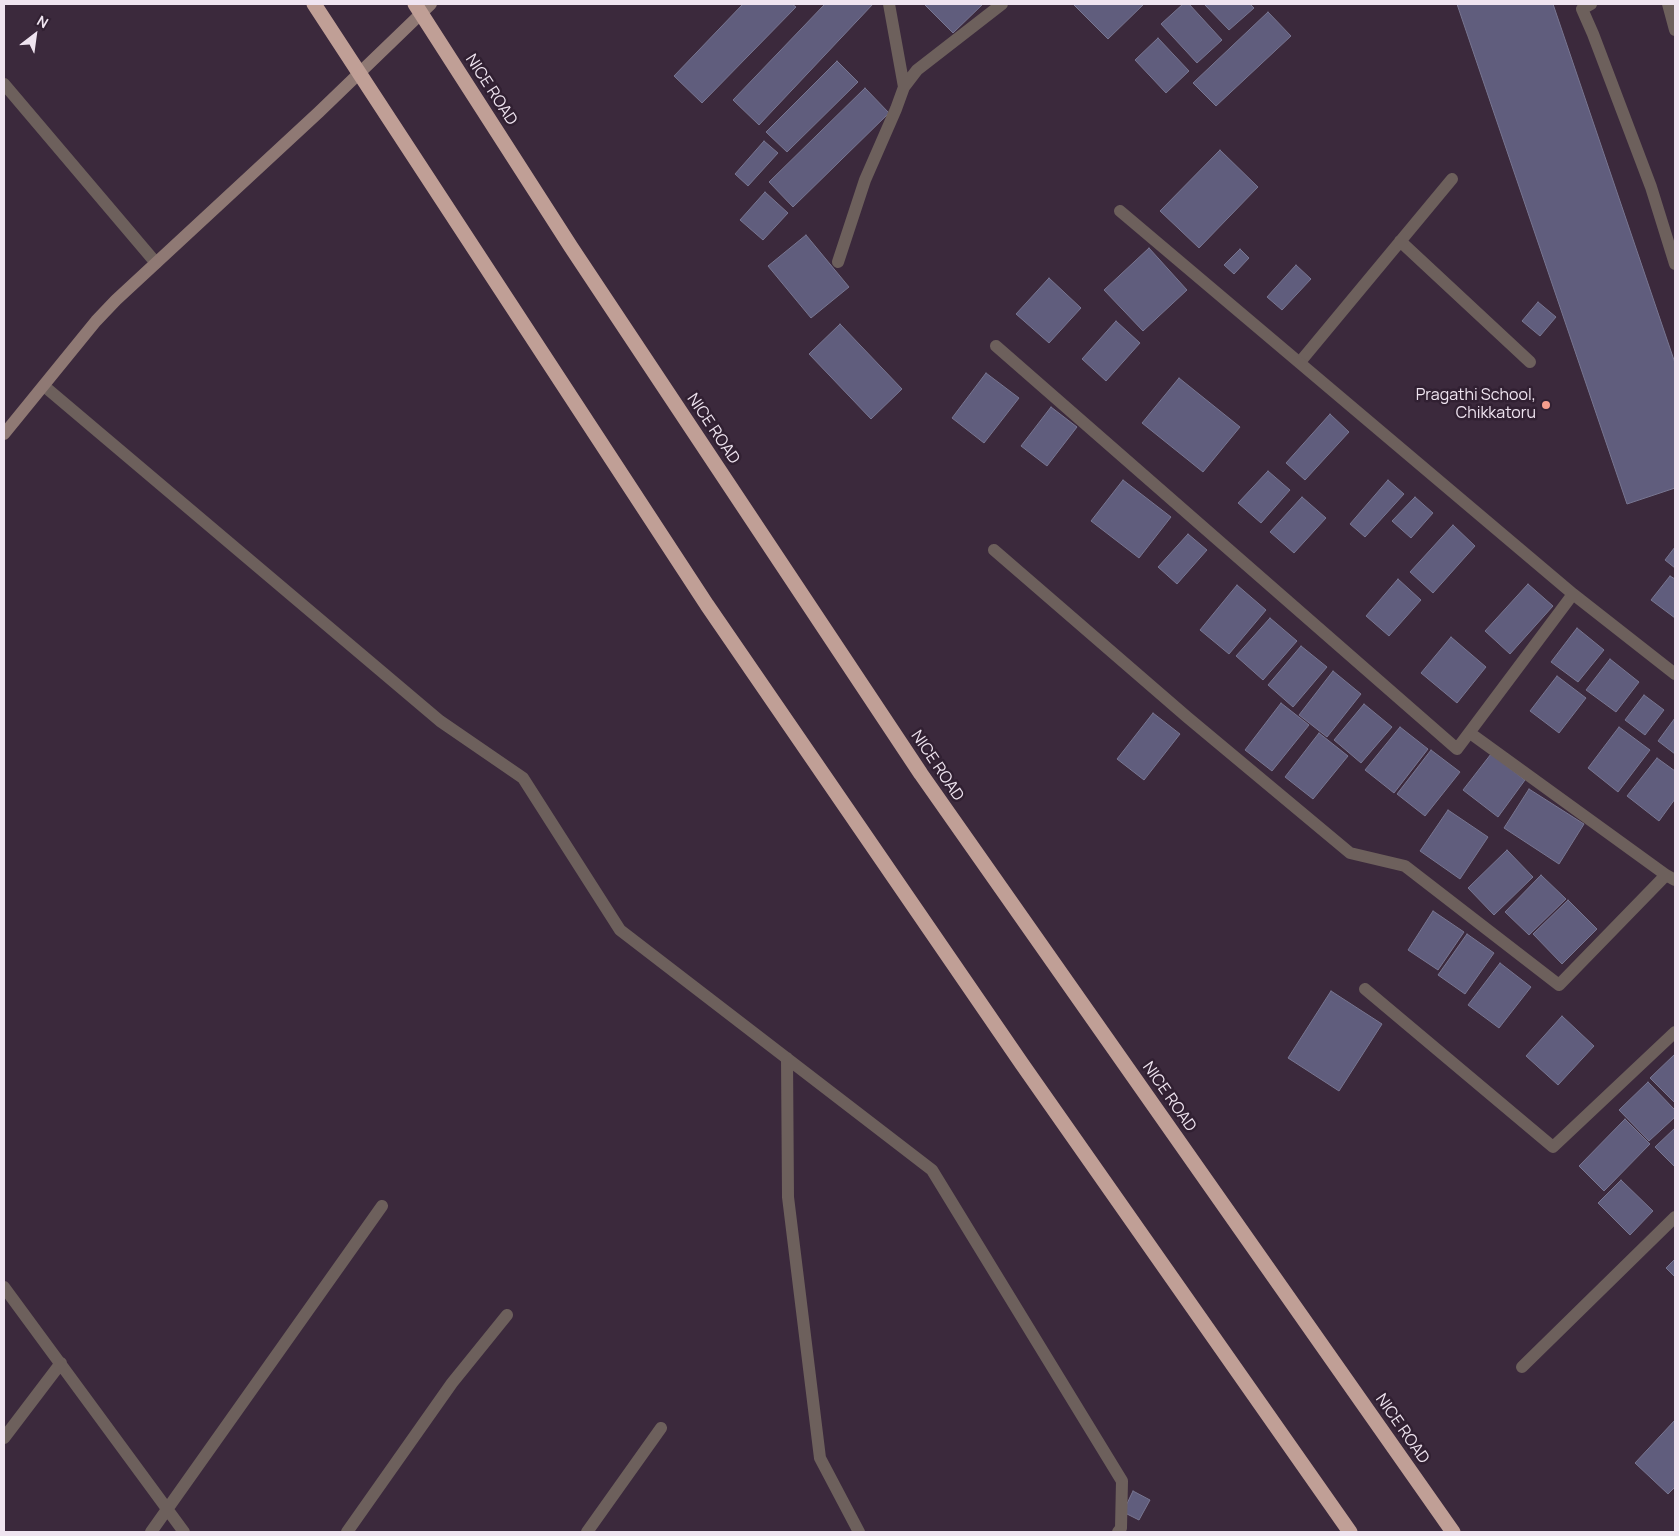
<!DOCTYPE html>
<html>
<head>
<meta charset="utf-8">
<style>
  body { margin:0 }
  #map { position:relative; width:1679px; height:1536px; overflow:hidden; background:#3b293c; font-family:Manrope,sans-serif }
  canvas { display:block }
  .frame { position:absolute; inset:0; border:5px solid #efe4f0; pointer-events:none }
  .north { position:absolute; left:10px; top:10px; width:50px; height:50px; -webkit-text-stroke:4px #312032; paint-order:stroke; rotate:30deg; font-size:14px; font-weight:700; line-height:20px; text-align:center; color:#efe4f0 }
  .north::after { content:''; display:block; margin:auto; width:18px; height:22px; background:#efe4f0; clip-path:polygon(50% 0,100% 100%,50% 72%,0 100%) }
</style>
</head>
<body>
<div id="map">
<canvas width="1679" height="1536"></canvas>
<div class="frame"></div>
<div class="north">N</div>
</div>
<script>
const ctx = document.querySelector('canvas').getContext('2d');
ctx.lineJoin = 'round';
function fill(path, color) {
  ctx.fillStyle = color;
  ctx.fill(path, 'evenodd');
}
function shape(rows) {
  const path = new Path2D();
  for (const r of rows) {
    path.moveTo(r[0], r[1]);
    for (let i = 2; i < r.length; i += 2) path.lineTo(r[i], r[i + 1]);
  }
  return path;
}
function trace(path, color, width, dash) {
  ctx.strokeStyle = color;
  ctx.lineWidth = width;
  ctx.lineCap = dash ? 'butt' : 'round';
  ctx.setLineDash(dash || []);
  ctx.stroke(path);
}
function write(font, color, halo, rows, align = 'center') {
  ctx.font = font + ' Manrope,sans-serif';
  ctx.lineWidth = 5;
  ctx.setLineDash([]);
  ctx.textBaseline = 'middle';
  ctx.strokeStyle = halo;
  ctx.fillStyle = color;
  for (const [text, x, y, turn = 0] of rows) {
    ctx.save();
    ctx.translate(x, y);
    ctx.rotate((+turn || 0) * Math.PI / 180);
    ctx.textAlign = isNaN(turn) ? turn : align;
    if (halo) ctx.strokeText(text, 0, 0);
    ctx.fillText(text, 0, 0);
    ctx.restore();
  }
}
const building = shape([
  [743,4,792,4,796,7,702,103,674,76,743,4],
  [825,4,873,4,759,125,733,100,825,4],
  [924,4,983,4,953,33,924,4],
  [1073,4,1144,4,1108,39,1073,4],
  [1183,4,1189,4,1222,40,1197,63,1161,24,1183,4],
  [1204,4,1250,4,1254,8,1229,30,1204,4],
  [1457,4,1553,4,1675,363,1675,488,1627,504,1457,4],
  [1268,12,1291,36,1216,106,1193,83,1268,12],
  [1158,38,1189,71,1166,93,1135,60,1158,38],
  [837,61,858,82,787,152,766,132,837,61],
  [865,88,889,113,793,207,769,182,865,88],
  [764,141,778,153,748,186,735,174,764,141],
  [1220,150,1258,187,1199,248,1160,211,1220,150],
  [765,192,788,213,763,240,740,220,765,192],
  [806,235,849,287,811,318,768,266,806,235],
  [1149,248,1187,290,1143,331,1104,290,1149,248],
  [1240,249,1249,258,1234,274,1224,265,1240,249],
  [1296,265,1311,279,1282,310,1267,297,1296,265],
  [1049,278,1081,308,1049,343,1016,314,1049,278],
  [1538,302,1556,317,1540,336,1522,321,1538,302],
  [1116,321,1140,343,1106,381,1082,359,1116,321],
  [840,324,902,389,871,419,809,354,840,324],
  [986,373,1019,398,984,443,952,418,986,373],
  [1179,378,1240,427,1203,472,1142,423,1179,378],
  [1051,407,1077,427,1047,466,1021,446,1051,407],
  [1330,414,1349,432,1305,480,1286,463,1330,414],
  [1268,471,1290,490,1261,523,1238,503,1268,471],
  [1123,480,1171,517,1139,558,1091,521,1123,480],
  [1388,480,1404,494,1365,537,1350,524,1388,480],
  [1302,497,1326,518,1294,553,1270,532,1302,497],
  [1415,497,1433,513,1411,538,1392,521,1415,497],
  [1453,525,1475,546,1433,593,1410,572,1453,525],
  [1188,534,1207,550,1177,584,1158,567,1188,534],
  [1675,547,1675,568,1665,560,1675,547],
  [1670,576,1675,579,1675,618,1651,600,1670,576],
  [1398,579,1421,600,1389,636,1366,616,1398,579],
  [1528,584,1553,606,1510,654,1485,631,1528,584],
  [1237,585,1266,610,1229,654,1200,630,1237,585],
  [1270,618,1297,641,1263,680,1236,656,1270,618],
  [1577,628,1604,650,1578,682,1551,662,1577,628],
  [1451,637,1486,667,1457,703,1421,673,1451,637],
  [1301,646,1327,667,1293,707,1268,685,1301,646],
  [1610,659,1639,682,1616,712,1586,690,1610,659],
  [1333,671,1361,694,1327,737,1299,715,1333,671],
  [1557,676,1586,698,1559,733,1530,711,1557,676],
  [1644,695,1664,710,1645,735,1625,720,1644,695],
  [1281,703,1309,725,1272,771,1245,750,1281,703],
  [1364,704,1392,727,1361,763,1334,740,1364,704],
  [1153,713,1180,734,1144,780,1117,759,1153,713],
  [1675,718,1675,754,1658,741,1675,718],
  [1400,727,1428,749,1394,793,1365,770,1400,727],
  [1619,727,1650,750,1618,792,1588,768,1619,727],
  [1319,733,1348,756,1313,799,1285,777,1319,733],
  [1431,750,1460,772,1425,816,1397,794,1431,750],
  [1491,754,1525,780,1498,817,1463,790,1491,754],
  [1657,758,1675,771,1675,799,1659,821,1627,796,1657,758],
  [1529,789,1584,824,1559,864,1504,828,1529,789],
  [1448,810,1488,837,1460,879,1420,851,1448,810],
  [1507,850,1533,877,1494,915,1468,888,1507,850],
  [1541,875,1566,899,1529,935,1505,912,1541,875],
  [1568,900,1597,929,1562,964,1533,934,1568,900],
  [1433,911,1464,932,1438,970,1408,950,1433,911],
  [1467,934,1494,953,1465,994,1438,975,1467,934],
  [1500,963,1531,987,1499,1028,1468,1005,1500,963],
  [1331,991,1382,1024,1339,1091,1288,1058,1331,991],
  [1562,1016,1594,1046,1558,1085,1526,1056,1562,1016],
  [1675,1054,1675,1103,1650,1078,1675,1054],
  [1648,1082,1675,1110,1675,1117,1649,1141,1619,1110,1648,1082],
  [1625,1119,1650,1144,1604,1191,1579,1166,1625,1119],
  [1675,1128,1675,1167,1655,1147,1675,1128],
  [1621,1180,1653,1211,1630,1235,1598,1203,1621,1180],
  [1675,1259,1675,1277,1666,1268,1675,1259],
  [1675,1420,1675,1487,1668,1494,1635,1463,1675,1420],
  [1133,1491,1150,1500,1139,1520,1123,1512,1133,1491]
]);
fill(building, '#605d7d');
trace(building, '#787691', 1);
trace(shape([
  [4,84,156,263],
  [1400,241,1530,362],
  [1300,362,1452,179]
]), '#6d605c', 12);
trace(shape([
  [889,4,904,87],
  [1591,4,1582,9,1593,34,1651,187,1675,264],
  [1668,4,1675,30],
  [1120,211,1573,594,1675,674],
  [838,262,865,180,896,109,904,87,917,70,1002,4],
  [996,346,1457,749,1573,594],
  [44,386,440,721,523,778,620,930,932,1170,1122,1481,1121,1528,1118,1532],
  [994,550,1187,717,1350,853,1405,866,1559,985,1666,875],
  [1470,733,1666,875,1675,880],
  [1365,989,1553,1147,1675,1032],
  [787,1058,788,1197,820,1458,859,1532],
  [4,1287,184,1532],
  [1522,1367,1675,1217],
  [4,1438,61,1363],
  [151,1532,382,1206],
  [347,1532,452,1383,507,1315],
  [587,1532,661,1428]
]), '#6d605c', 12);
trace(shape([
  [4,434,96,321,116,300,319,112,431,4]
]), '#8f7974', 12);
trace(shape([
  [314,4,707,605,1022,1064,1350,1532],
  [415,4,571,247,921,774,1453,1532]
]), '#c09f96', 15);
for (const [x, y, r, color] of [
  [1546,405,5,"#f49d8d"]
]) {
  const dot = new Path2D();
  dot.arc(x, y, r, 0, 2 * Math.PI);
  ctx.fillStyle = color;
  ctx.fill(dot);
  trace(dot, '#312032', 2);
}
write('16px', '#efe4f0', '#312032', [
  ["NICE ROAD",491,90,57],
  ["NICE ROAD",713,429,56],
  ["NICE ROAD",937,766,56],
  ["NICE ROAD",1169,1097,55],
  ["NICE ROAD",1402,1429,55]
]);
write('16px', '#efe4f0', '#312032', [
  ["Pragathi School,",1536,396],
  ["Chikkatoru",1536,414]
], 'right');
</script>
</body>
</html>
